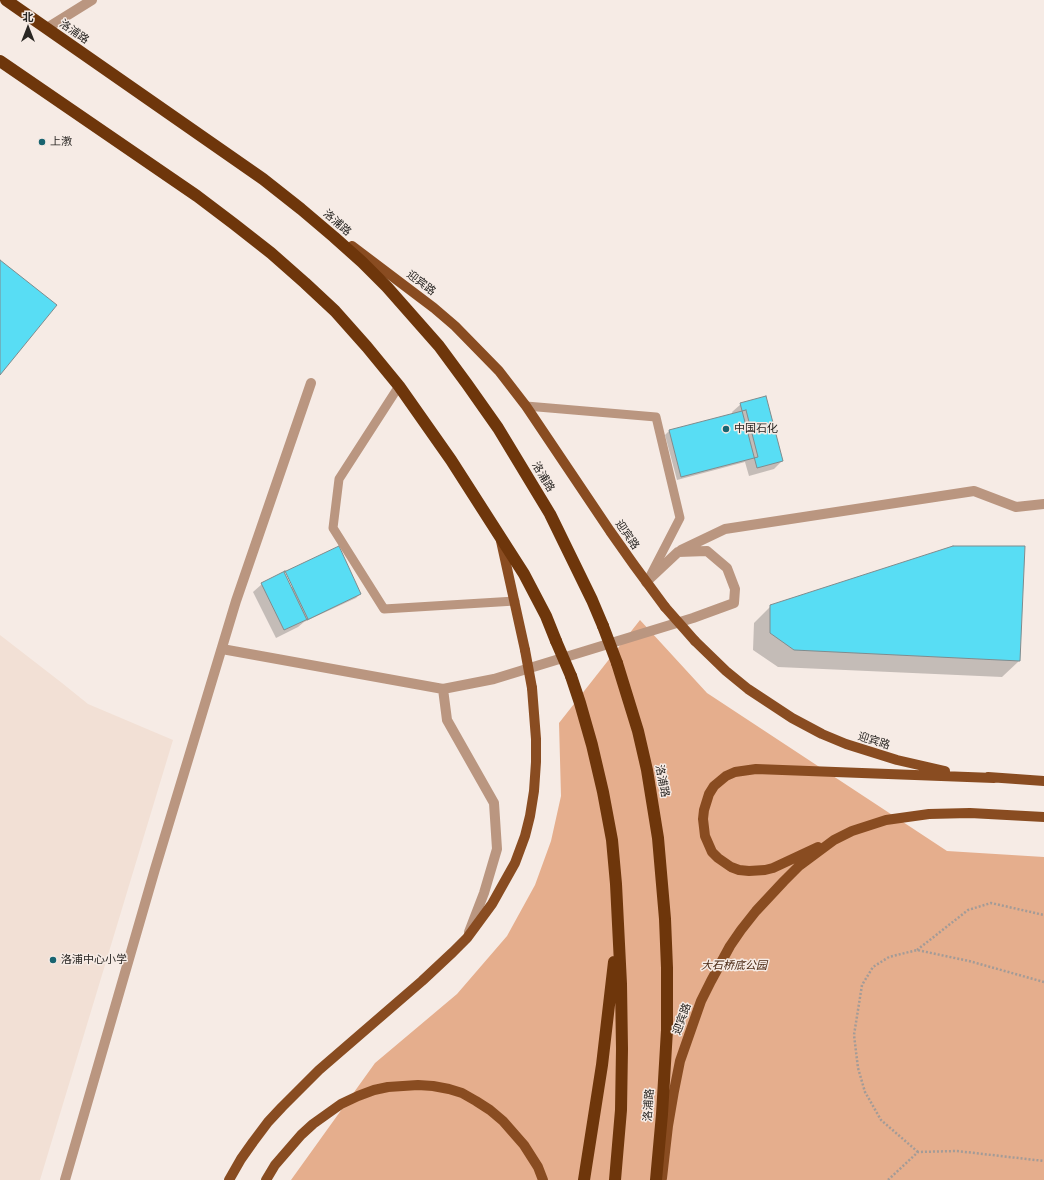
<!DOCTYPE html>
<html>
<head>
<meta charset="utf-8">
<style>
  body { margin:0 }
  #map { position:relative; width:1044px; height:1180px; overflow:hidden; background:#f6ebe5; font-family:Literata,"Noto Sans SC",serif }
  canvas { display:block }
  .north { position:absolute; left:8px; top:8px; width:40px; height:40px; -webkit-text-stroke:3px #f6ebe5; paint-order:stroke; rotate:0deg; font-size:11px; font-weight:700; line-height:16px; text-align:center; color:#292623 }
  .north::after { content:''; display:block; margin:auto; width:14px; height:18px; background:#292623; clip-path:polygon(50% 0,100% 100%,50% 72%,0 100%) }
</style>
</head>
<body>
<div id="map">
<canvas width="1044" height="1180"></canvas>
<div class="north">北</div>
</div>
<script>
const ctx = document.querySelector('canvas').getContext('2d');
ctx.lineJoin = 'round';
function fill(path, color) {
  ctx.fillStyle = color;
  ctx.fill(path, 'evenodd');
}
function shape(rows) {
  const path = new Path2D();
  for (const r of rows) {
    path.moveTo(r[0], r[1]);
    for (let i = 2; i < r.length; i += 2) path.lineTo(r[i], r[i + 1]);
  }
  return path;
}
function trace(path, color, width, dash) {
  ctx.strokeStyle = color;
  ctx.lineWidth = width;
  ctx.lineCap = dash ? 'butt' : 'round';
  ctx.setLineDash(dash || []);
  ctx.stroke(path);
}
function write(font, color, halo, rows, align = 'center') {
  ctx.font = font + ' Literata,"Noto Sans SC",serif';
  ctx.lineWidth = 3;
  ctx.setLineDash([]);
  ctx.textBaseline = 'middle';
  ctx.strokeStyle = halo;
  ctx.fillStyle = color;
  for (const [text, x, y, turn = 0] of rows) {
    ctx.save();
    ctx.translate(x, y);
    ctx.rotate((+turn || 0) * Math.PI / 180);
    ctx.textAlign = isNaN(turn) ? turn : align;
    if (halo) ctx.strokeText(text, 0, 0);
    ctx.fillText(text, 0, 0);
    ctx.restore();
  }
}
fill(shape([
  [0,635,62,683,88,704,173,740,40,1180,0,1180]
]), '#f2e0d5');
fill(shape([
  [640,620,707,693,947,851,1044,857,1044,1180,291,1180,375,1063,457,994,507,936,535,885,551,841,561,796,559,723]
]), '#e5ae8d');
fill(shape([
  [741,404,782,461,774,469,749,476,745,462,677,480,665,435,669,431,733,415,732,412],
  [262,584,360,594,356,598,304,622,298,627,276,638,253,592],
  [771,606,1019,661,1002,677,778,667,753,650,754,623]
]), '#0003');
const building = shape([
  [0,260,57,305,0,375,0,260],
  [766,396,783,461,757,468,740,403,766,396],
  [746,410,758,457,681,477,669,430,746,410],
  [339,546,361,594,307,620,284,572,339,546],
  [953,546,1025,546,1020,661,794,650,770,633,770,605,953,546],
  [285,571,308,619,284,630,261,583,285,571]
]);
fill(building, '#58ddf4');
trace(building, '#7f8b8d', 1);
trace(shape([
  [917,950,968,910,991,903,1044,915],
  [918,1152,881,1120,865,1092,858,1068,854,1035,862,985,873,967,889,957,917,950,969,961,1044,982],
  [888,1180,918,1152,957,1151,1044,1161]
]), '#a39b97', 2.5, [2, 2]);
trace(shape([
  [399,386,339,479,333,528,384,609,515,601],
  [526,406,656,417,680,518,649,578]
]), '#ba9680', 9);
trace(shape([
  [47,28,92,0],
  [681,550,725,529,974,491,1016,507,1044,504],
  [222,649,443,689,494,679,693,618,734,603,735,589,727,568,707,551,678,552,646,582],
  [443,689,447,720,494,803,497,849,484,893,469,932],
  [65,1180,155,869,236,601,311,383]
]), '#ba9680', 10);
trace(shape([
  [352,246,434,308,455,326,499,371,526,406,610,531,634,565,665,607],
  [501,541,525,650],
  [695,641,726,671,748,689,792,718,822,734,846,744,897,760,945,771],
  [988,777,1044,781],
  [818,847,773,868,765,870,749,871,739,870,731,867,718,858,712,852,705,836,703,819,704,810,709,794,714,786,726,776,735,772,756,769,994,778],
  [662,1178,668,1126,674,1091,680,1061,701,1001,711,981,730,946,741,930,756,911,784,881,799,866,834,840,852,831,886,820,929,814,970,813,1044,817],
  [229,1180,241,1159,253,1142,268,1122,282,1107,319,1070,422,981,453,952,467,938,492,904,515,863,525,836,530,816,534,791,536,762,536,739,532,688],
  [266,1180,275,1165,301,1135,313,1124,341,1104,358,1096,374,1090,388,1087,418,1085,433,1086,449,1089,462,1093,476,1101,490,1110,503,1121,524,1145,538,1167,543,1180]
]), '#894c21', 10);
trace(shape([
  [6,0,263,179,301,209,334,237,362,262,387,287,439,346,467,384,498,428,550,514,592,600,603,626],
  [0,61,197,196,234,224,271,253,305,283,335,311,367,347,399,386,451,460,524,574,546,616,556,641],
  [617,663,638,731,647,770,658,838,665,919,667,968,667,1030,662,1114,656,1180],
  [571,676,580,703,592,745,603,792,612,840,616,884,621,984,622,1049,621,1110,615,1180],
  [584,1180,602,1065,614,962]
]), '#6e360b', 12);
trace(shape([
  [665,607,695,641],
  [525,650,532,688]
]), '#894c21', 10);
trace(shape([
  [603,626,617,663],
  [556,641,571,676]
]), '#6e360b', 12);
for (const [x, y, r, color] of [
  [42,142,4,"#196470"],
  [726,429,4,"#196470"],
  [53,960,4,"#196470"]
]) {
  const dot = new Path2D();
  dot.arc(x, y, r, 0, 2 * Math.PI);
  ctx.fillStyle = color;
  ctx.fill(dot);
  trace(dot, '#f6ebe5', 1.5);
}
write('11px', '#292623', '#f6ebe5', [
  ["洛浦路",74,32,35],
  ["洛浦路",337,223,41],
  ["迎宾路",421,283,37],
  ["洛浦路",543,477,59],
  ["迎宾路",627,535,55],
  ["迎宾路",874,741,17],
  ["洛浦路",662,781,79],
  ["迎宾路",682,1019,-70],
  ["洛浦路",649,1105,-86]
]);
write('11px', '#292623', '#f6ebe5', [
  ["上漖",50,142],
  ["中国石化",734,429],
  ["洛浦中心小学",61,960]
], 'left');
write('italic 11px', '#492813', '#f6ebe5', [
  ["大石桥底公园",734,966]
]);
</script>
</body>
</html>
